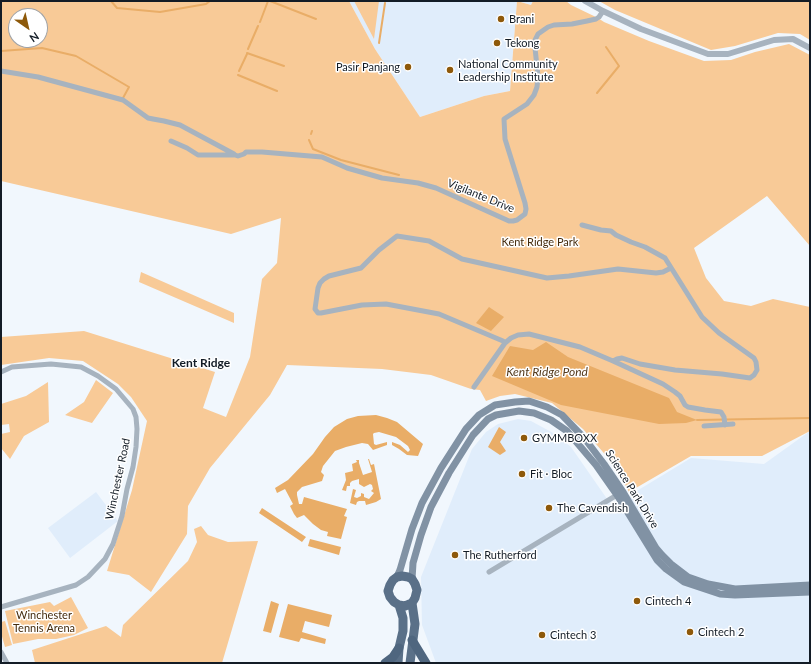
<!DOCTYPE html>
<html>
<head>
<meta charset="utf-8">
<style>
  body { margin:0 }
  #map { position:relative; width:811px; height:664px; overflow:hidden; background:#f1f7fd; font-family:Lato,sans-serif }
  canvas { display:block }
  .frame { position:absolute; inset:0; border:2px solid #131c26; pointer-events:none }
  .north { position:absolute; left:8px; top:8px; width:40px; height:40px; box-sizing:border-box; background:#fff; border:1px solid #a1a4a8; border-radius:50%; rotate:146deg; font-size:11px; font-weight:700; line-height:16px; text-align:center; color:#131c26 }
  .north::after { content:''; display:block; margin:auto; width:14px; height:18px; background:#8e590a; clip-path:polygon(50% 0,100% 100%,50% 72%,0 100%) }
</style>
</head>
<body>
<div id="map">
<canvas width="811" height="664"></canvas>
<div class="frame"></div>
<div class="north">N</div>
</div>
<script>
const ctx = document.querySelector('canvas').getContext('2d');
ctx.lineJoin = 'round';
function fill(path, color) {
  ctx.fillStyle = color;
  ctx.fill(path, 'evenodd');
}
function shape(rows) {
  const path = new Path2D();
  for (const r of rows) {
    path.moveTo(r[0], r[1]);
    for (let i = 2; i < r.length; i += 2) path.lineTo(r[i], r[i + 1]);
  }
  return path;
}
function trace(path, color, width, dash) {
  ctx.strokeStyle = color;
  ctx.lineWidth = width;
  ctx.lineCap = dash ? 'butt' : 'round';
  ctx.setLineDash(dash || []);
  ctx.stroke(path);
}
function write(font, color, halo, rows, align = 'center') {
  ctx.font = font + ' Lato,sans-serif';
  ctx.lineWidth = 3;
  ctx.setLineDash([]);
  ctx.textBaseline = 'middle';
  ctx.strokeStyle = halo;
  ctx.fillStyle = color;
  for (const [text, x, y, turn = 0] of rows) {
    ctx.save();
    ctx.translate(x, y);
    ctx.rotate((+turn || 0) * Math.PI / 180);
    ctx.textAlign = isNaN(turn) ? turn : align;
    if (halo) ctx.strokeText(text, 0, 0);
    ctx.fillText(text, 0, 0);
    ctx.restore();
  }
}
fill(shape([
  [349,1,533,1,531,5,517,1,510,91,484,96,420,117,375,49],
  [518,419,531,421,555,434,571,447,612,506,691,458,764,464,810,431,810,663,436,663,422,625,421,577,472,449,486,432,498,424],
  [96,492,118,521,70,558,48,528]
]), '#e0edfb');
fill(shape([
  [1,1,349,1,375,49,420,117,484,96,510,91,517,1,531,5,533,1,566,1,571,5,598,18,604,22,649,41,704,61,731,60,755,52,789,44,810,55,810,246,767,196,694,248,706,278,724,301,751,306,773,299,810,307,810,431,762,456,691,456,629,492,615,466,583,429,552,403,515,394,500,396,486,401,480,390,471,389,431,375,382,369,287,365,270,395,210,468,188,506,187,534,151,592,129,575,107,571,132,490,147,421,131,397,118,384,83,361,49,358,1,365,1,337,84,331,215,372,203,408,226,417,250,357,262,279,277,263,281,218,231,234,1,181],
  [16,16,40,16,40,40,16,40],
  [354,1,379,1,374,39],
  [599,1,810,1,810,40,800,34,778,33,735,46,711,50,615,10],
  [141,272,234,313,234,323,139,282],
  [96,380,113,393,92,423,65,415,84,402],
  [48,382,49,422,24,436,10,459,1,448,1,434,10,432,9,424,1,425,1,404,26,396],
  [201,526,208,535,228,542,258,541,222,663,35,663,32,650,106,626,121,637,123,625,188,561,197,542,194,529],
  [71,597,88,628,74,635,56,639,38,639,13,644,5,611,50,602,54,606],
  [5,621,12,645,5,647,1,633,1,622]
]), '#f8ca97');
fill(shape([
  [489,307,504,317,491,331,476,323],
  [546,342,568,357,669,398,677,412,697,420,686,423,659,424,561,405,492,376,510,346,533,350],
  [376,415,387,418,397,422,423,444,418,456,407,455,399,449,392,445,392,442,400,445,408,452,410,450,408,446,396,437,379,432,374,433,373,434,374,444,376,445,387,442,387,445,373,450,368,444,362,443,346,447,335,451,323,466,321,472,324,475,322,481,302,487,297,492,297,495,299,504,302,504,304,497,347,509,344,516,347,517,341,539,327,536,328,532,321,530,313,524,304,515,297,518,294,514,290,506,293,504,285,489,277,493,275,488,288,480,313,454,325,437,334,427,347,419,358,416],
  [499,427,506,432,500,442,506,451,500,455,488,447],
  [368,459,369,459,371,465,374,464,381,499,376,502,366,505,365,501,359,501,357,502,356,505,350,503,353,489,356,490,354,497,357,498,361,496,361,493,364,494,364,497,369,499,374,493,371,491,373,489,372,485,370,484,364,487,359,484,359,479,352,481,350,483,350,486,347,486,346,491,342,490,346,480,345,473,353,471,352,464,357,462,356,460,359,460,359,463,363,475,372,472],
  [262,508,306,537,302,542,259,513],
  [310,539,341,547,339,555,308,546],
  [271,601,279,604,271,633,263,631],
  [288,604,332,615,329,627,305,621,302,632,326,639,325,644,301,638,299,642,279,637]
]), '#e9ad67');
trace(shape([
  [111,1,117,8,160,12,206,4,210,1],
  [270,1,316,19],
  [260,22,268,1],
  [379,43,385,3],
  [248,49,258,26],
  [1,51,42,48,76,56,129,87,123,98],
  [247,53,284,66],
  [239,71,247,54],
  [238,75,277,91],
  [597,93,619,66,606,47],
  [311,134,312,131],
  [309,140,313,149,341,160,399,175],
  [697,420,810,418]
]), '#e9ad67', 2);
trace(shape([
  [1,71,38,77,123,100,148,118,153,119,164,121,180,125,234,154],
  [171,141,187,148,198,155,235,155,238,156,244,154,246,152,262,152,322,157,347,168,382,178,418,183,436,188,509,221,513,221,517,220,525,214,526,209,525,203,505,139,504,119,527,104,534,95,537,87,538,76,535,48,535,40,538,34,548,27,554,25,572,24,587,21,596,19,599,17,603,11],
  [582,225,601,230,611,231,616,235,631,242,645,247,665,258,702,317,719,333,754,358,756,362,757,370,754,375,750,378,722,374,675,370,640,364,622,358,617,359,613,361],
  [503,341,439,314,386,304,362,305,321,313,318,313,315,309,318,288,320,283,324,279,329,276,361,268,379,250,397,236,429,241,462,259,547,278,569,276,618,269,656,273,663,272,671,268],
  [1,372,12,367,51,364,81,367,98,376,116,389,133,409,136,417,137,429,136,447,133,467,127,489,122,516,113,544,105,559,88,577,76,585,1,607],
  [474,387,505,343,511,338,518,335,529,334,580,347,613,361,663,384,675,392,680,396,685,405,688,407,705,410,721,412,724,417,725,425],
  [704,426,733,424],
  [489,572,617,495],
  [1,652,7,663]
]), '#a7b3bf', 5);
trace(shape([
  [585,1,603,11,641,29,708,54,728,54,774,40,793,39,810,48]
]), '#a7b3bf', 6);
trace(shape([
  [397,577,400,570,412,529,422,503,441,468,466,429,479,415,495,405,515,402,529,401,547,407,562,415,585,439,604,464,623,492,656,548,662,555,671,564,688,577,708,584,735,589,810,585],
  [412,579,413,563,421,535,431,507,449,473,473,435,488,419,496,415,519,411,534,413,551,420,567,431,596,465,617,495,657,560,666,569,684,582,720,594,735,595,810,592]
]), '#8192a4', 7);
trace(shape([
  [402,576,408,577,412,579,415,584,417,590,415,598,412,603,405,606,399,605,394,602,390,597,388,591,390,585,393,580,397,577,402,576],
  [398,663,399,648,403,631,403,618,399,605],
  [410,663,415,624,412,603]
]), '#5a7088', 9);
trace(shape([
  [412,640,426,663],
  [385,663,393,657,399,648]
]), '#4f667f', 9);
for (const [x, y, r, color] of [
  [501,19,4,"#8e590a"],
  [497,43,4,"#8e590a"],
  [408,67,4,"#8e590a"],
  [450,70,4,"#8e590a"],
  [524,438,4,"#8e590a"],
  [522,474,4,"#8e590a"],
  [549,508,4,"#8e590a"],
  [455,555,4,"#8e590a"],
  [637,601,4,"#8e590a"],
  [690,632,4,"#8e590a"],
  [542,635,4,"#8e590a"]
]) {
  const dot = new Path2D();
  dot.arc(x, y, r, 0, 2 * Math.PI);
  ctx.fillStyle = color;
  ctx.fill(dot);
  trace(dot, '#fff', 1.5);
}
write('11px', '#131c26', '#fff', [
  ["Brani",509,19],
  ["Tekong",505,43],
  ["National Community",458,64],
  ["Leadership Institute",458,77],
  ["Pasir Panjang",400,67,"right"],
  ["GYMMBOXX",532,438],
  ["Fit · Bloc",530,474],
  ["The Cavendish",557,508],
  ["The Rutherford",463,555],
  ["Cintech 4",645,601],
  ["Cintech 2",698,632],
  ["Cintech 3",550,635]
], 'left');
write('11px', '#131c26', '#fff', [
  ["Vigilante Drive",481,196,22],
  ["Winchester Road",118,479,-78],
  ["Science Park Drive",632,489,58]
]);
write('11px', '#452c0e', '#fff', [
  ["Kent Ridge Park",540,242],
  ["Winchester",44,615],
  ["Tennis Arena",44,628]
]);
write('bold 12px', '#131c26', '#fff', [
  ["Kent Ridge",201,363]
]);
write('italic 12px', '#543a1c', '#fff', [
  ["Kent Ridge Pond",547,372]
]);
</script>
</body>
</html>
